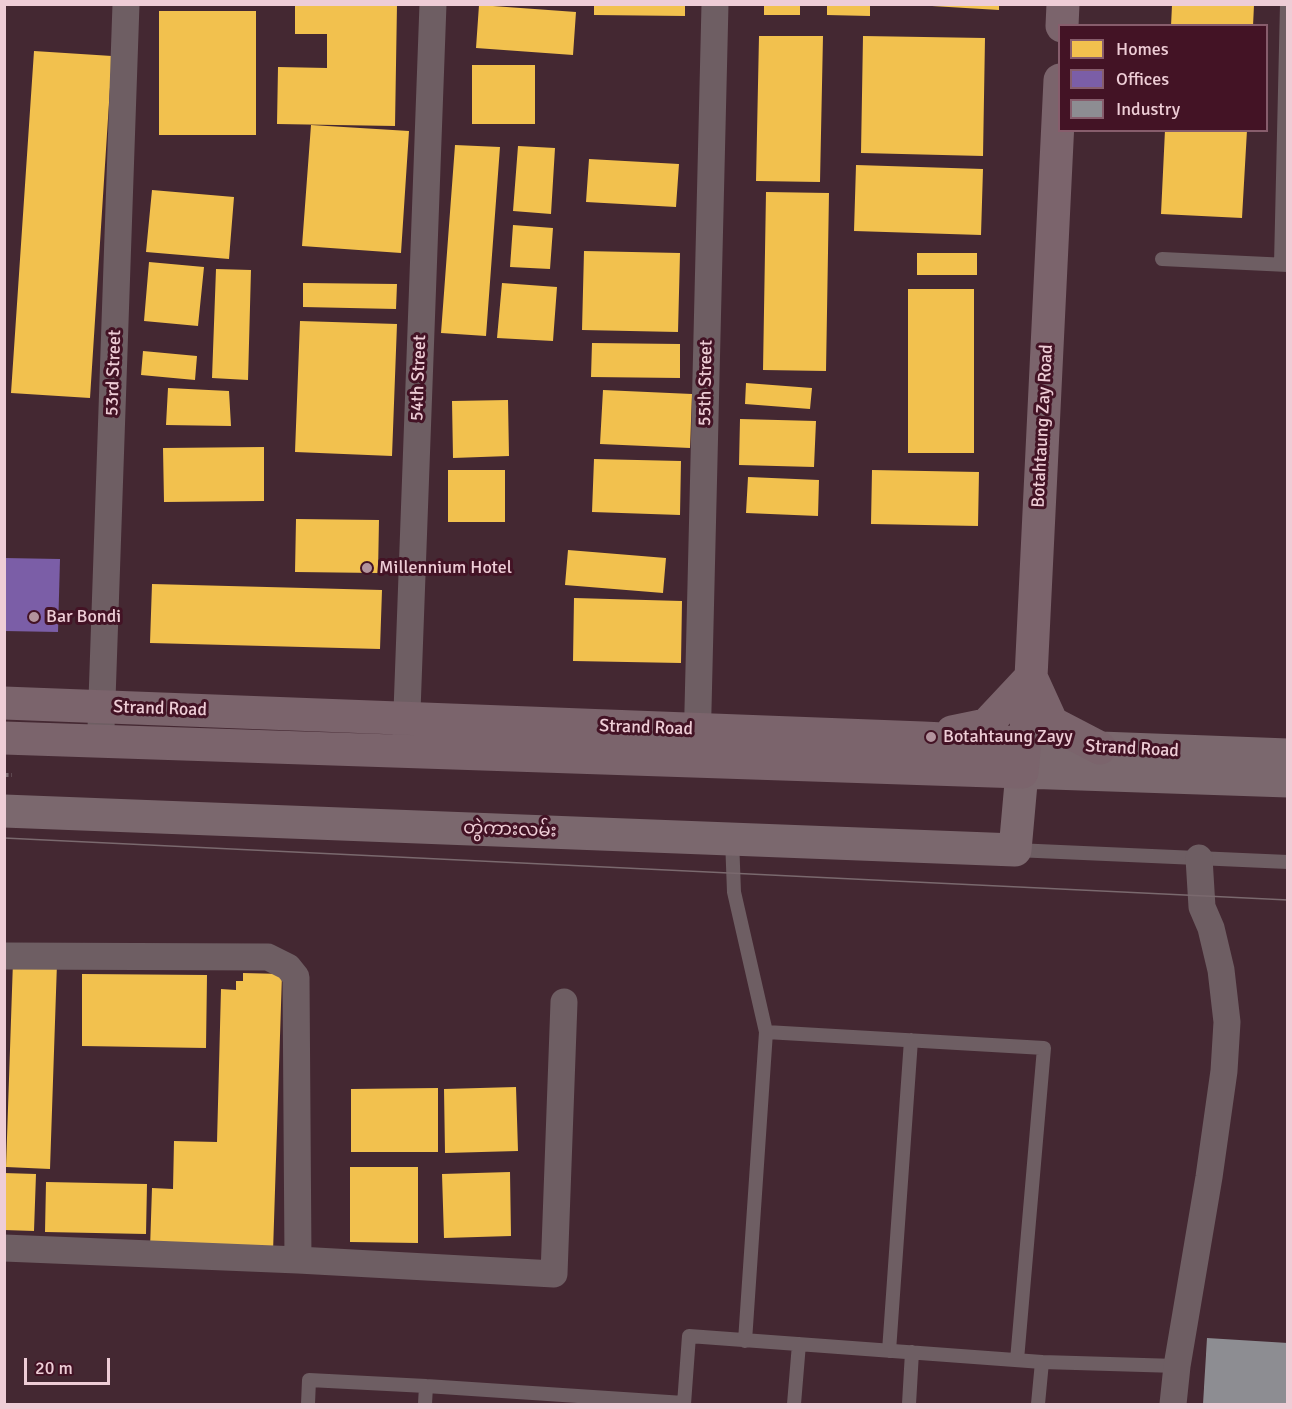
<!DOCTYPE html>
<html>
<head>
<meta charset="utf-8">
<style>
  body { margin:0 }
  #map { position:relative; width:1292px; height:1409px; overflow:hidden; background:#442832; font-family:Signika,sans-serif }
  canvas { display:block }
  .frame { position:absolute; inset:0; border:6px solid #eecdd6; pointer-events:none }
  .legend { position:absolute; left:1058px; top:24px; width:210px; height:108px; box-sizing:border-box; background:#431325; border:2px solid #875d6c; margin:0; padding:8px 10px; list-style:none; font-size:18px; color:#eecdd6 }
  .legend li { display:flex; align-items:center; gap:12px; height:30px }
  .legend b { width:30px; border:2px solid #875d6c }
  .scale { position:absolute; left:24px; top:1358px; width:86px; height:27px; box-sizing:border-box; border:3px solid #eecdd6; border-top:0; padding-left:8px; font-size:18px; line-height:21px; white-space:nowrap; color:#eecdd6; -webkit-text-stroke:4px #431325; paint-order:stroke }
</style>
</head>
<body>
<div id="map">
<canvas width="1292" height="1409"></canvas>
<div class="frame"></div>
<ul class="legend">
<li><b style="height:16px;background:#f2c14e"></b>Homes</li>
<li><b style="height:16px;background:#7b5ea7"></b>Offices</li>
<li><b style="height:16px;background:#8d8d92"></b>Industry</li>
</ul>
<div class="scale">20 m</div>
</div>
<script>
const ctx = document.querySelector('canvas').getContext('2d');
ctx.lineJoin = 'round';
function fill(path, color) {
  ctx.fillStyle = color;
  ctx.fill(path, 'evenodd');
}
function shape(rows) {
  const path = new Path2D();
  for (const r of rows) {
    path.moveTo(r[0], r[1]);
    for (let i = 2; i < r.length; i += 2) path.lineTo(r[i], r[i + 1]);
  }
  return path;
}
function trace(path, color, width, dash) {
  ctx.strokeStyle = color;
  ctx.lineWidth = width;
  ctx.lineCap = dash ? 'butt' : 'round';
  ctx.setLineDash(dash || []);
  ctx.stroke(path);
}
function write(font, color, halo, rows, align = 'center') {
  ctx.font = font + ' Signika,"Noto Sans Myanmar",sans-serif';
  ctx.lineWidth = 6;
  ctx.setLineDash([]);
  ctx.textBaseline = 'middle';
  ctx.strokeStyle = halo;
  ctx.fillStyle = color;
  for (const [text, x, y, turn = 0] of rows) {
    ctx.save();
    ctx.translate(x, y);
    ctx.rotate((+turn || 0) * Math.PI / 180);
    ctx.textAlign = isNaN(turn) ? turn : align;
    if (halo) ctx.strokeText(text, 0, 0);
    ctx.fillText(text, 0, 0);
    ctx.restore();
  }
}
fill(shape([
  [295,4,397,4,395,126,277,124,278,67,327,68,327,34,295,34],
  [594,4,685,4,685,16,594,15],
  [764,4,800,4,800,15,764,15],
  [827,4,870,4,870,16,827,15],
  [932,4,999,4,999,10,932,6],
  [479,5,576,12,573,55,476,48],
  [1172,5,1254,5,1253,26,1171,26],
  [159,11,256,11,256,135,159,135],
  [759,36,823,36,820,182,756,181],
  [863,36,985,38,983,156,861,153],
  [34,51,112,56,90,398,11,393],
  [472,65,535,65,535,124,472,124],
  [311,125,409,131,401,253,302,246],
  [1165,130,1247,130,1242,218,1161,214],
  [455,145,500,147,486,336,441,333],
  [518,146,555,148,551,214,513,211],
  [589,159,679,164,676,207,586,202],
  [856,165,983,169,981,235,854,231],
  [152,190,234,197,229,259,146,252],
  [766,192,829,193,826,371,763,370],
  [513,225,553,228,550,269,510,267],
  [584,251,680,253,678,332,582,330],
  [917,253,977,253,977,275,917,275],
  [149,262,204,267,198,326,144,321],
  [216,269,251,270,248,380,212,378],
  [303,283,397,284,396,309,303,307],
  [502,283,557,287,553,341,497,338],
  [908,289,974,289,974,453,908,453],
  [300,321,397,324,392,456,295,452],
  [592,343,680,344,680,378,591,377],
  [143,351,197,356,195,380,141,375],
  [746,383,812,388,810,409,745,404],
  [168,388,229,391,231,426,166,425],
  [603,390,692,394,690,448,600,444],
  [508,400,509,456,453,458,452,401],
  [740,419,816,421,814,467,739,465],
  [264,447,264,501,164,502,163,448],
  [594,459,681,461,680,515,592,512],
  [448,470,505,470,505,522,448,522],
  [872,470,979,472,978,526,871,524],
  [748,477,819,480,818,516,746,513],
  [296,519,379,520,378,573,295,572],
  [568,550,666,558,663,593,565,585],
  [152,584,382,590,380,649,150,643],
  [574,598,682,601,681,663,573,661],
  [13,961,57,963,50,1169,6,1167],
  [243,973,282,974,273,1252,150,1249,152,1188,173,1189,174,1141,217,1142,221,989,236,990,236,981,243,981],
  [82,974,207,975,206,1048,82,1046],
  [516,1087,518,1151,445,1153,444,1089],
  [438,1088,438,1152,351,1152,351,1089],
  [350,1167,418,1167,418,1243,350,1242],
  [510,1172,511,1236,444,1238,442,1174],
  [4,1173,36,1174,34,1231,4,1230],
  [46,1182,147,1184,146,1234,45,1232]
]), '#f2c14e');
fill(shape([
  [4,558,60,559,58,632,4,631]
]), '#7b5ea7');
fill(shape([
  [1207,1338,1288,1343,1288,1404,1203,1404]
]), '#8d8d92');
trace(shape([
  [4,775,12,775]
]), '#77666c', 4, [4.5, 3]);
trace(shape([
  [1162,259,1288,265],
  [1281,264,1287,4],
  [732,839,734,892,766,1032],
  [1015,850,1288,862],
  [745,1341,766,1032,1044,1048,1017,1360],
  [889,1351,911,1040],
  [308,1404,309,1380,426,1386,684,1403],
  [425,1404,426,1386],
  [684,1404,689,1336,1042,1362,1177,1366],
  [794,1404,799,1344],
  [909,1404,912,1352],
  [1038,1404,1042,1362]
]), '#6e5e63', 14);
trace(shape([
  [101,728,126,4],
  [406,738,433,4],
  [697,750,715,4],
  [4,956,268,957,288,967,296,977,298,1260],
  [4,1248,298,1260,554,1274,564,1002],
  [1173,1404,1177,1366,1209,1177,1224,1071,1227,1022,1221,970,1211,928,1202,907,1199,858]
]), '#6e5e63', 27);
trace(shape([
  [1025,743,1100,748,1288,755],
  [4,811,1015,850,1022,772,1288,781]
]), '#7b686e', 33);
trace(shape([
  [1062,26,1063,4],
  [1032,679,1052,723,1100,748],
  [4,703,923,738,1025,743],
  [952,732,986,725,1031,677],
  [4,738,1022,772,1031,677,1060,80]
]), '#7b646c', 33);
trace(shape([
  [4,838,1288,900]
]), '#7a696e', 1.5);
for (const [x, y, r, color] of [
  [367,568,6,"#b2939d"],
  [34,617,6,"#b2939d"],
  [931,737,6,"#b2939d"]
]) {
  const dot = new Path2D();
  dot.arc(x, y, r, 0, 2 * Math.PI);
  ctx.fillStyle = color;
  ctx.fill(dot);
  trace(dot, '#431325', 2);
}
write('18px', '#eecdd6', '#431325', [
  ["53rd Street",114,373,-88],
  ["54th Street",419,378,-88],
  ["55th Street",706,383,-89],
  ["Botahtaung Zay Road",1043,426,-87],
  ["Strand Road",160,709,2],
  ["Strand Road",646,728,2],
  ["Strand Road",1132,749,3],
  ["တွဲကားလမ်း",510,830,2]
]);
write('18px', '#eecdd6', '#431325', [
  ["Millennium Hotel",379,568],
  ["Bar Bondi",46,617],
  ["Botahtaung Zayy",943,737]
], 'left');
</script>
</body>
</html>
